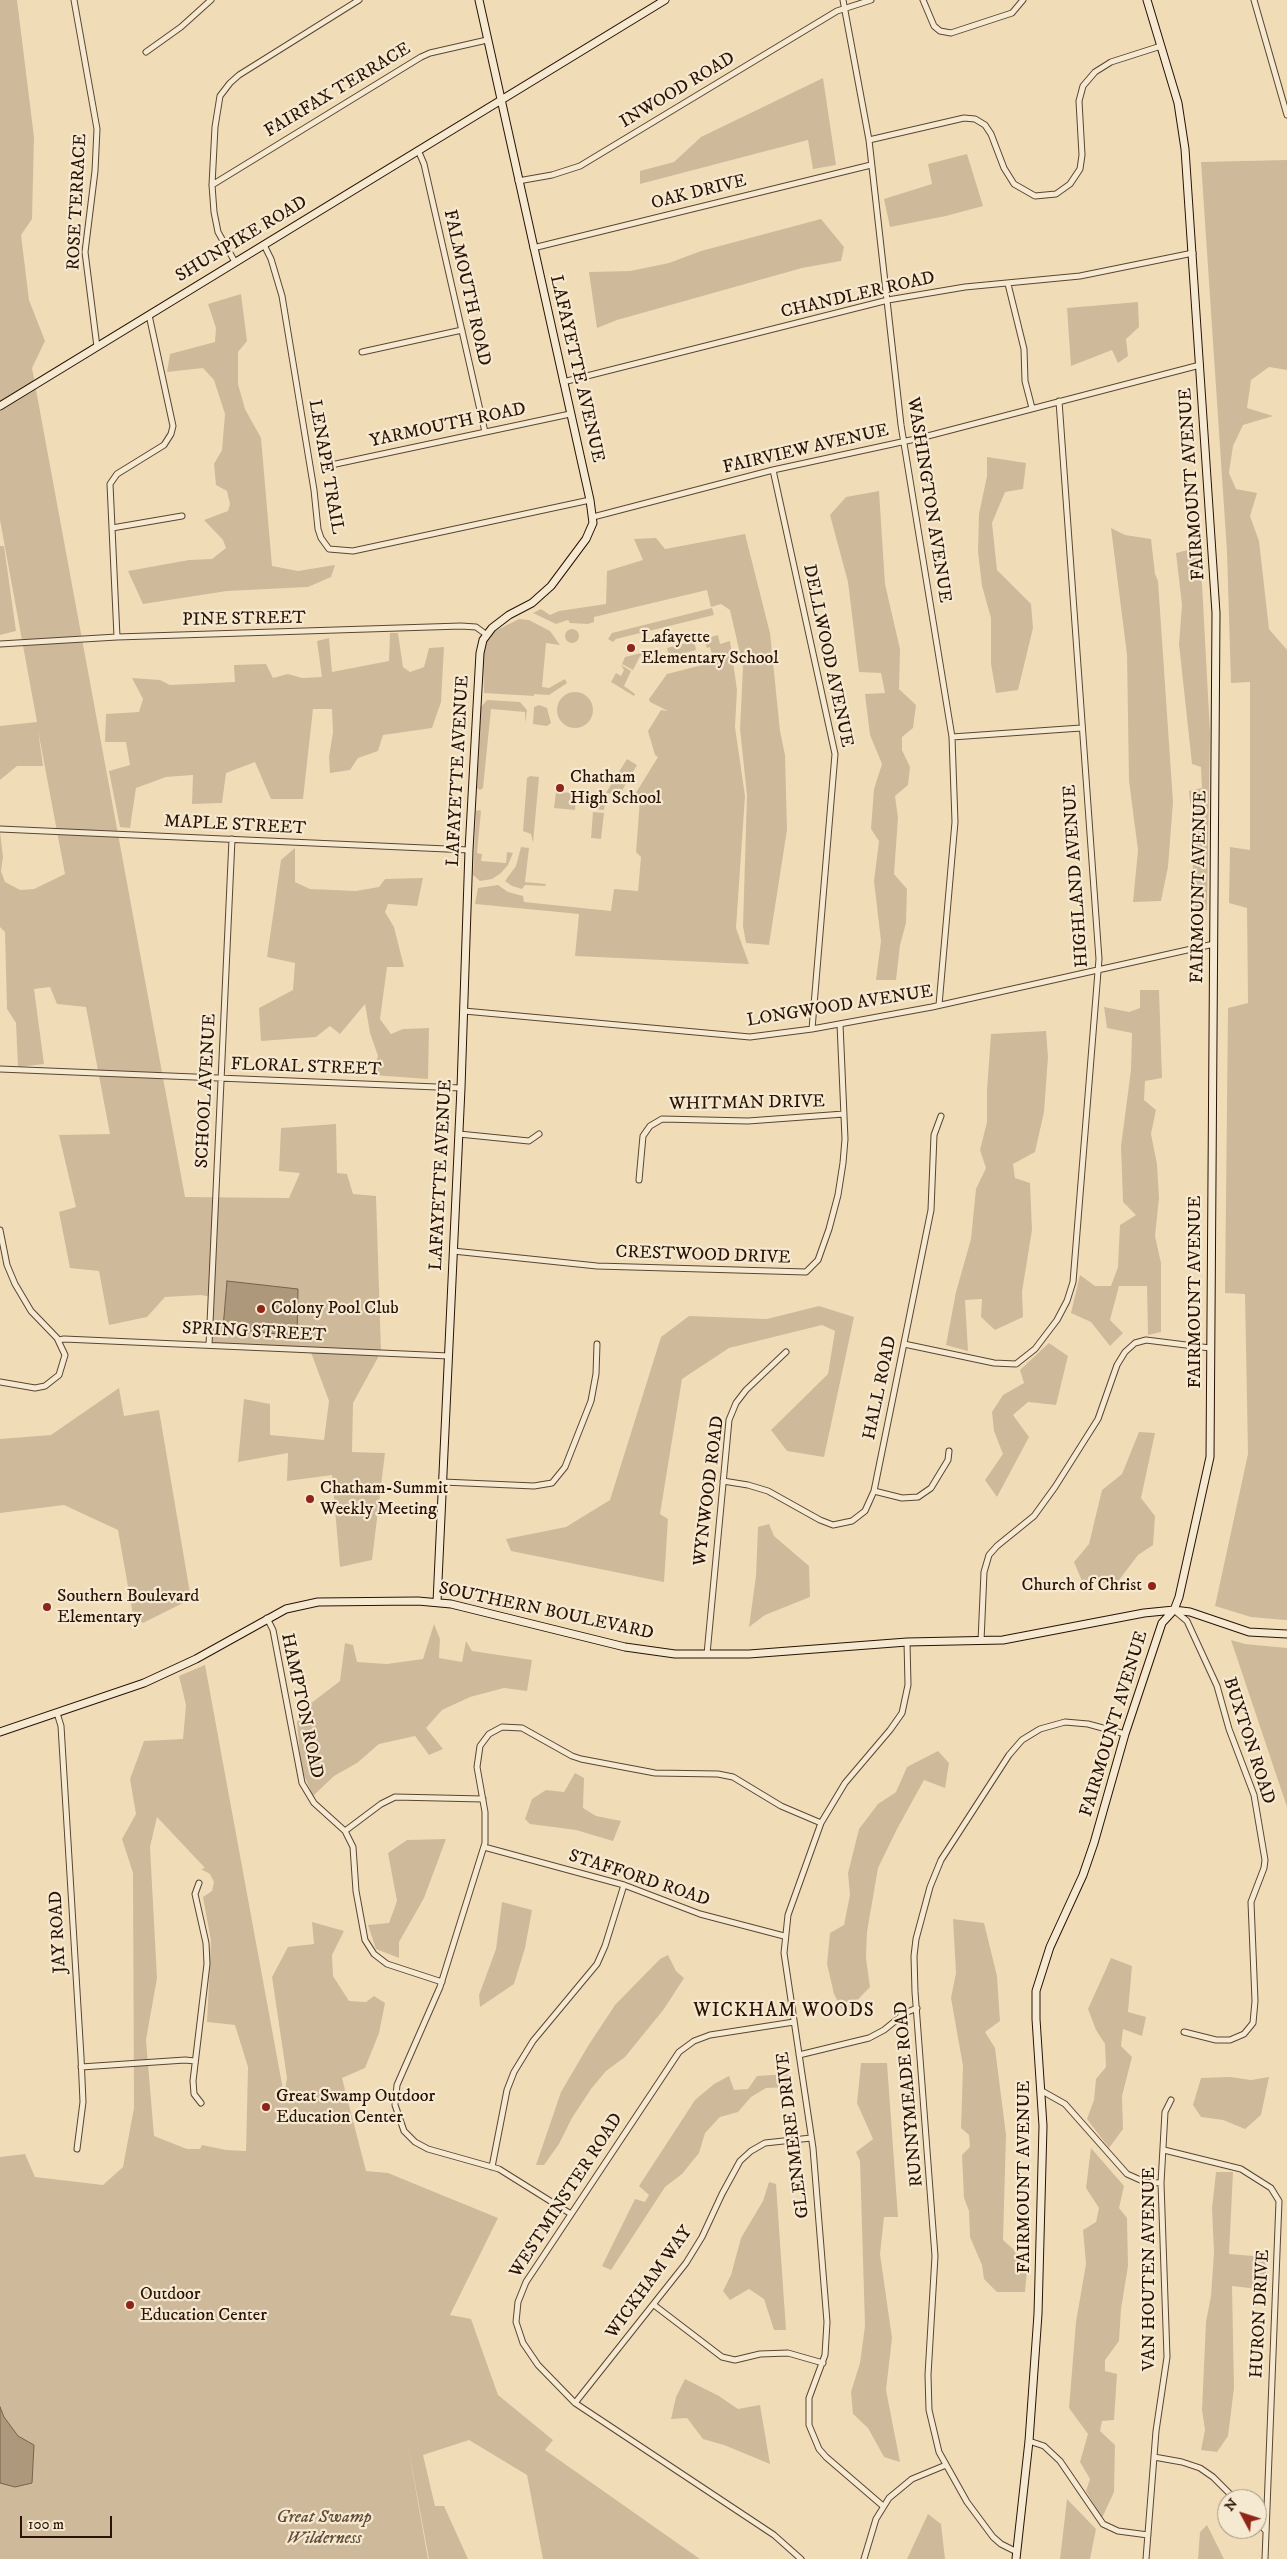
<!DOCTYPE html>
<html>
<head>
<meta charset="utf-8">
<style>
  body { margin:0 }
  #map { position:relative; width:1287px; height:2559px; overflow:hidden; background:#f0ddb8; font-family:"IM FELL DW Pica",serif }
  canvas { display:block }
  .north { position:absolute; left:1217px; top:2489px; width:50px; height:50px; box-sizing:border-box; background:#f5e9d1; border:1px solid #a4937f; border-radius:50%; rotate:310deg; font-size:14px; font-weight:700; line-height:20px; text-align:center; color:#2a1205 }
  .north::after { content:''; display:block; margin:auto; width:18px; height:22px; background:#8f2418; clip-path:polygon(50% 0,100% 100%,50% 72%,0 100%) }
  .scale { position:absolute; left:20px; top:2516px; width:92px; height:22px; box-sizing:border-box; border:2px solid #2a1205; border-top:0; padding-left:6px; font-size:15px; line-height:18px; white-space:nowrap; color:#2a1205; -webkit-text-stroke:4px #f5e9d1; paint-order:stroke }
</style>
</head>
<body>
<div id="map">
<canvas width="1287" height="2559"></canvas>
<div class="north">N</div>
<div class="scale">100 m</div>
</div>
<script>
const ctx = document.querySelector('canvas').getContext('2d');
ctx.lineJoin = 'round';
function fill(path, color) {
  ctx.fillStyle = color;
  ctx.fill(path, 'evenodd');
}
function shape(rows) {
  const path = new Path2D();
  for (const r of rows) {
    if (r.length === 3) {
      path.moveTo(r[0] + r[2], r[1]);
      path.arc(r[0], r[1], r[2], 0, 2 * Math.PI);
      continue;
    }
    path.moveTo(r[0], r[1]);
    for (let i = 2; i < r.length; i += 2) path.lineTo(r[i], r[i + 1]);
  }
  return path;
}
function trace(path, color, width, dash) {
  ctx.strokeStyle = color;
  ctx.lineWidth = width;
  ctx.lineCap = dash ? 'butt' : 'round';
  ctx.setLineDash(dash || []);
  ctx.stroke(path);
}
function write(font, color, halo, rows, align = 'center') {
  ctx.font = font + ' "IM FELL DW Pica",serif';
  ctx.lineWidth = 4.5;
  ctx.setLineDash([]);
  ctx.textBaseline = 'middle';
  ctx.strokeStyle = halo;
  ctx.fillStyle = color;
  for (const [text, x, y, turn = 0] of rows) {
    ctx.save();
    ctx.translate(x, y);
    ctx.rotate((+turn || 0) * Math.PI / 180);
    ctx.textAlign = isNaN(turn) ? turn : align;
    if (halo) ctx.strokeText(text, 0, 0);
    ctx.fillText(text, 0, 0);
    ctx.restore();
  }
}
fill(shape([
  [0,0,17,0,34,137,32,219,21,235,29,300,45,341,32,368,185,1197,289,1198,300,1173,279,1171,281,1128,336,1124,337,1173,347,1174,353,1194,376,1196,381,1352,353,1403,352,1452,385,1453,372,1560,340,1567,332,1475,287,1481,288,1453,238,1462,244,1399,270,1404,270,1435,324,1440,329,1401,309,1347,213,1343,212,1297,201,1295,165,1297,147,1317,109,1325,99,1271,70,1268,59,1212,76,1207,59,1135,110,1134,86,1007,57,1004,50,987,34,989,44,1064,18,1067,16,1023,7,1009,5,932,0,927,0,831,3,857,1,871,5,882,20,890,34,889,65,874,38,730,43,766,17,766,0,780,0,726,37,722,0,520],
  [823,78,836,165,813,169,808,140,640,184,640,171,674,162,701,137],
  [967,154,983,206,946,216,890,227,884,199,932,184,928,164],
  [1287,160,1287,370,1269,367,1251,380,1247,408,1273,416,1243,425,1233,446,1229,473,1236,489,1257,493,1250,516,1259,541,1269,629,1287,650,1287,1620,1285,1620,1251,1617,1215,1606,1248,1454,1245,1294,1225,1293,1228,1008,1248,1003,1247,908,1229,903,1230,847,1250,850,1250,682,1231,683,1227,552,1201,162],
  [821,219,844,247,841,261,802,268,617,320,597,328,589,272,630,271,669,263,701,251],
  [241,294,247,341,238,352,238,384,245,409,261,438,272,566,298,571,335,565,331,577,308,587,227,591,143,604,128,571,189,560,212,559,226,548,223,540,204,520,228,511,230,504,227,491,216,485,214,464,222,450,225,414,214,380,203,368,167,372,170,354,215,342,216,328,208,304],
  [1138,302,1139,327,1126,339,1128,356,1118,363,1112,350,1071,366,1067,308],
  [987,457,1026,463,1023,489,1005,492,992,523,997,570,1031,604,1033,628,1018,690,996,693,991,664,991,618,982,586,978,551,979,514,987,476],
  [879,491,885,584,900,649,899,689,916,705,913,728,902,737,902,750,910,767,908,785,895,796,898,818,894,874,907,889,906,923,900,945,896,980,876,980,881,941,874,881,879,841,871,829,874,789,882,764,870,735,865,694,885,693,881,673,859,672,848,582,830,515,846,497],
  [1111,528,1125,535,1151,539,1155,574,1158,581,1173,802,1168,867,1161,901,1133,902,1138,850,1129,781,1127,655],
  [745,534,770,633,780,731,785,755,787,830,769,945,746,943,743,926,747,795,740,729,743,667,730,610,721,604,711,607,707,590,594,617,594,622,588,624,570,623,568,620,556,624,533,613,541,609,550,615,559,611,606,604,607,571,643,560,634,539,656,538,665,549],
  [0,546,4,546,16,631,0,635],
  [1200,547,1210,732,1207,910,1196,911,1192,888,1194,838,1189,791,1202,788,1201,767,1192,764,1179,644,1182,605,1176,553],
  [712,608,714,615,616,639,613,642,608,639,612,633],
  [519,619,529,620,550,631,560,645,546,643,542,687,549,688,565,679,567,683,549,695,534,694,534,696,484,693,483,653,485,644,495,631],
  [572,636,7],
  [390,633,398,633,403,667,410,672,424,667,429,648,444,647,441,702,432,728,383,735,378,751,358,758,350,770,330,773,329,757,333,732,332,709,313,709,303,799,271,799,255,762,226,773,222,803,192,804,193,775,166,777,136,788,130,828,120,827,109,771,130,765,126,742,105,742,106,714,139,712,143,699,132,678,160,680,170,685,235,682,234,665,266,664,273,678,288,674,302,678,322,677,317,641,329,638,332,672,389,661],
  [718,635,720,644,730,641,737,690,735,727,745,796,736,928,749,964,575,956,579,914,475,904,478,888,498,885,508,892,523,896,524,902,611,911,614,889,638,891,641,857,636,852,640,800,634,796,658,757,655,755,648,731,661,710,668,711,650,702,649,699,667,674,714,662,710,647,707,648,705,643,701,644,700,640],
  [694,641,696,650,669,657,667,648],
  [654,650,640,656,633,670,622,664,625,657],
  [621,665,631,671,624,686,635,694,634,696,611,682,616,673,621,676,624,670],
  [575,710,18],
  [487,700,520,702,527,710,525,723,525,712,491,709,483,788,480,790,477,788,481,707],
  [539,705,547,708,551,723,547,726,533,724,534,707],
  [627,759,637,765,620,794,606,793],
  [530,776,539,777,533,843,531,834,523,831,527,778],
  [556,792,576,793,575,810,554,808],
  [595,792,606,797,604,810,593,809],
  [479,810,481,811,477,853,482,854,481,861,506,863,507,852,513,853,508,865,501,873,492,879,480,881,473,875,476,811],
  [593,812,604,813,601,839,591,838],
  [521,847,529,848,525,882,546,884,545,886,525,885,522,889,512,886,505,881,516,866],
  [295,848,295,882,310,889,356,891,379,887,385,879,423,878,417,906,388,904,385,912,394,927,404,967,387,967,380,1019,391,1034,403,1029,429,1028,428,1079,372,1075,378,1056,370,1033,365,1004,340,1034,330,1026,316,1037,261,1041,259,1008,293,990,295,963,267,957,281,860],
  [1140,990,1159,990,1162,1078,1145,1081,1144,1100,1156,1110,1151,1134,1157,1164,1159,1198,1155,1236,1161,1263,1161,1332,1148,1335,1147,1286,1119,1286,1110,1320,1123,1333,1110,1346,1091,1322,1071,1313,1080,1275,1095,1286,1111,1286,1118,1267,1120,1225,1136,1215,1123,1202,1121,1146,1131,1070,1132,1033,1107,1028,1104,1007,1129,1012,1140,1008],
  [1046,1031,1048,1057,1044,1112,1035,1152,1013,1164,1015,1178,1030,1183,1032,1230,1022,1292,1023,1317,995,1330,981,1317,982,1299,965,1300,968,1351,946,1345,956,1292,971,1239,976,1189,986,1168,980,1150,987,1122,987,1090,991,1034],
  [819,1306,854,1317,824,1457,787,1451,771,1430,828,1374,835,1331,822,1325,729,1348,682,1379,660,1514,668,1519,664,1582,511,1551,506,1539,566,1527,610,1500,661,1337,689,1316,767,1319],
  [1049,1343,1068,1356,1056,1405,1028,1402,1013,1415,1029,1437,997,1497,985,1480,1003,1454,994,1431,992,1412,1003,1395,1024,1383,1020,1370],
  [119,1388,124,1416,159,1410,191,1599,143,1623,133,1615,118,1530,64,1505,0,1513,0,1439,51,1435],
  [1139,1432,1155,1433,1141,1498,1155,1516,1153,1545,1138,1555,1116,1584,1082,1581,1074,1562,1089,1544,1102,1490,1122,1474],
  [769,1524,774,1536,809,1566,810,1597,765,1615,749,1627,756,1576,758,1527],
  [434,1624,440,1639,439,1658,462,1662,466,1641,472,1651,532,1660,527,1691,504,1688,470,1697,442,1710,426,1728,443,1749,429,1755,415,1736,379,1744,357,1763,334,1776,313,1796,301,1768,297,1722,310,1704,340,1681,345,1643,353,1645,357,1662,387,1664,423,1659],
  [1231,1640,1245,1644,1287,1648,1287,1807],
  [205,1665,284,2095,287,2078,272,1977,288,1947,314,1944,312,1922,344,1931,332,1955,333,1976,349,2001,366,2002,374,1996,385,2003,379,2033,365,2068,342,2078,366,2171,388,2173,498,2218,450,2315,471,2319,498,2395,553,2440,545,2450,700,2559,543,2559,527,2475,469,2440,423,2455,435,2506,444,2506,468,2559,429,2559,407,2441,428,2559,0,2559,0,2157,25,2154,35,2177,103,2185,123,2167,134,2108,133,1873,122,1839,136,1814,130,1779,144,1741,183,1739,186,1705,179,1676],
  [157,1817,205,1868,201,1869,210,1874,214,1882,212,1891,203,1897,211,1941,207,2022,235,2025,248,2067,246,2151,226,2150,202,2145,200,2149,187,2149,154,2136,146,2040,157,1978,150,1847],
  [938,1751,949,1763,945,1788,924,1780,897,1829,878,1868,867,1932,866,1958,870,1987,844,2014,834,1994,827,1964,830,1933,844,1925,850,1895,848,1873,859,1829,878,1804,896,1792,907,1767],
  [575,1773,584,1778,583,1808,596,1816,621,1821,613,1841,576,1830,530,1824,525,1819,532,1799,546,1790,564,1792],
  [446,1839,424,1898,399,1942,399,1958,376,1949,368,1925,389,1923,397,1901,388,1853,407,1840],
  [502,1902,532,1910,525,1948,514,1984,480,2007,479,1995,496,1949],
  [953,1919,984,1923,997,1976,1000,2021,985,2032,995,2048,1006,2135,1003,2240,1013,2249,1027,2271,1025,2292,997,2292,984,2279,982,2265,970,2237,969,2211,964,2198,962,2155,970,2147,969,2135,961,2128,963,2066,951,1998,956,1973],
  [668,1955,676,1971,684,1978,664,2009,625,2057,606,2071,591,2089,572,2118,559,2144,544,2165,536,2165,561,2092,588,2046,615,2005,660,1959],
  [1111,1958,1132,1966,1128,2012,1146,2017,1142,2036,1123,2029,1121,2046,1132,2057,1122,2096,1123,2129,1109,2148,1087,2119,1094,2100,1096,2079,1106,2067,1105,2044,1096,2030,1088,2009],
  [861,2063,887,2063,898,2217,884,2217,880,2254,892,2338,886,2390,900,2462,884,2457,868,2428,853,2414,851,2392,860,2363,865,2326,860,2161,856,2152,873,2139,857,2103],
  [790,2074,794,2087,766,2088,751,2097,738,2112,720,2117,705,2133,699,2153,682,2174,665,2187,611,2270,602,2266,635,2199,645,2202,649,2195,639,2186,695,2100,714,2084,729,2076,734,2090,748,2089,757,2076],
  [1230,2077,1251,2080,1269,2077,1261,2115,1245,2129,1223,2120,1201,2117,1193,2105,1201,2078],
  [1091,2148,1124,2186,1119,2208,1127,2218,1128,2266,1121,2309,1119,2341,1105,2360,1105,2371,1117,2374,1114,2420,1102,2421,1100,2431,1115,2445,1114,2492,1102,2518,1086,2491,1090,2479,1080,2462,1088,2434,1069,2408,1076,2322,1086,2264,1083,2230,1096,2222,1099,2208,1086,2188],
  [1216,2172,1233,2172,1229,2254,1266,2257,1266,2290,1232,2286,1234,2388,1228,2436,1217,2452,1201,2450,1205,2430,1202,2410,1206,2322,1211,2296,1214,2253,1212,2208],
  [769,2182,776,2184,786,2330,774,2330,764,2299,749,2289,730,2300,723,2291,731,2275,741,2238,763,2201],
  [685,2379,719,2396,738,2409,760,2405,770,2464,724,2445,703,2439,687,2418,671,2419,676,2397],
  [1067,2499,1096,2529,1090,2559,1060,2559],
  [928,2514,941,2524,945,2559,907,2559],
  [1207,2525,1224,2559,1198,2559,1200,2532]
]), '#ceba9a');
const water = shape([
  [227,1281,298,1289,297,1336,223,1328,227,1281],
  [0,2407,4,2417,18,2436,34,2445,32,2483,15,2487,0,2483,0,2407]
]);
fill(water, '#ad987b');
trace(water, '#79624c', 1);
const street = shape([
  [74,0,97,129,95,171,85,252,97,347],
  [843,0,869,140,901,425,952,737,955,822,939,1005],
  [923,0,934,26,940,31,951,33,1012,13,1023,0],
  [1254,0,1287,115],
  [146,52,181,27,211,0],
  [869,140,964,118,975,119,985,125,991,134,1004,168,1014,184,1035,196,1056,194,1070,184,1080,169,1082,155,1079,101,1083,86,1095,72,1111,62,1161,46],
  [418,150,424,164,485,432],
  [518,181,552,175,580,166,837,11,871,0],
  [212,185,421,57,430,53,487,40],
  [264,245,271,259,282,296,314,490,318,529,321,538,329,549,353,551,590,500],
  [533,248,871,165],
  [235,262,218,232,214,212,212,185,215,127,220,96,230,83,239,75,359,0],
  [1008,284,1024,349,1025,381,1032,408],
  [362,352,462,330],
  [563,382,888,300,965,287,1080,276,1193,253],
  [331,465,570,414],
  [773,470,835,754,812,1029],
  [593,517,773,470,920,438,1200,365],
  [112,528,182,516],
  [117,637,110,484,117,474,164,445,171,434,173,426,149,315],
  [0,644,117,637,461,626,476,627,487,635],
  [952,737,1081,728],
  [0,829,469,850],
  [464,1011,750,1037,812,1029,932,1007,1214,944],
  [0,1069,461,1088],
  [459,1134,529,1141,539,1134],
  [639,1180,643,1136,650,1126,662,1119,748,1121,844,1114],
  [0,1230,7,1265,15,1284,31,1311,57,1338,65,1355,59,1375,45,1386,35,1388,0,1382],
  [453,1251,597,1266,806,1272,818,1260,829,1229,838,1195,843,1163,845,1139,840,1024],
  [58,1340,64,1339,449,1356],
  [904,1344,994,1363,1016,1364,1035,1349,1057,1320,1067,1301,1073,1282,1099,959,1059,401],
  [209,1345,232,839],
  [723,1481,748,1485,768,1491,820,1520,833,1525,852,1521,865,1511,874,1491,931,1210,934,1135,941,1116],
  [443,1482,534,1486,552,1483,565,1467,591,1401,596,1374,597,1344],
  [874,1491,902,1498,918,1497,931,1488,948,1460,949,1451],
  [1174,1610,1187,1621,1217,1686,1229,1729,1254,1795,1265,1860,1264,1868,1251,1902,1255,2001,1253,2023,1244,2034,1230,2040,1216,2040,1184,2032],
  [267,1618,273,1630,302,1783,314,1803,345,1831,353,1847,356,1891,365,1940,374,1954,387,1964,442,1982],
  [981,1641,984,1572,989,1555,997,1546,1034,1516,1055,1487,1098,1419,1117,1365,1125,1352,1135,1343,1146,1340,1210,1348],
  [707,1654,729,1420,736,1403,746,1390,786,1352],
  [57,1713,61,1726,81,2057,83,2102,77,2149],
  [345,1831,381,1804,395,1797,483,1799],
  [484,1847,624,1885,700,1914,784,1936],
  [199,1883,195,1894,206,1943,207,1964,193,2081,194,2094,201,2103],
  [794,2022,710,2035,694,2041,679,2052,526,2282,518,2302,516,2322,523,2343,538,2365,575,2403,774,2535,801,2559],
  [799,2055,869,2038,884,2030,905,2013,917,2008],
  [81,2067,185,2060,195,2061],
  [1042,2091,1065,2104,1127,2174,1145,2182,1161,2183],
  [1164,2150,1241,2169,1271,2188,1279,2201,1265,2559],
  [492,2167,507,2090,514,2072,533,2041,597,1964,605,1946,624,1885],
  [571,2214,499,2169,428,2149,415,2142,404,2131,395,2105,397,2085,440,1987,485,1843,485,1812,477,1767,480,1746,489,1734,502,1727,522,1728,572,1756,581,1759,655,1773,718,1774,733,1777,781,1806,821,1823],
  [654,2305,722,2357,735,2360,760,2354,788,2353,823,2363],
  [575,2403,686,2263,702,2237,722,2194,740,2161,751,2151,765,2143,811,2138],
  [1029,2441,1044,2446,1060,2461,1103,2524,1118,2531,1148,2535],
  [1154,2457,1182,2462,1200,2468,1213,2477,1235,2499],
  [883,2506,826,2457,819,2449,809,2425,809,2398,825,2355,827,2322,813,2148,784,1953,788,1915,821,1823,845,1783,890,1730,902,1713,908,1685,907,1642],
  [1257,2521,1265,2530],
  [1017,2552,1001,2544,993,2537,967,2502,939,2452,929,2410,928,2375,935,2256,915,1992,914,1956,916,1939,930,1887,941,1860,1009,1755,1022,1740,1040,1729,1065,1722,1088,1724,1125,1734],
  [864,2559,876,2519,889,2498,912,2479,946,2465],
  [1146,2559,1156,2431,1167,2357,1161,2183,1165,2112,1171,2100]
]);
const secondary = shape([
  [0,406,665,0],
  [437,1602,461,1088,469,850,480,653,483,640,492,628,509,615,532,603,551,586,586,539,593,523,590,500,479,0],
  [0,1732,144,1683,196,1659,286,1609,318,1602,418,1601,451,1604,625,1647,675,1654,749,1654,907,1642,1003,1640,1144,1613,1174,1610,1190,1612,1249,1632,1287,1634],
  [1016,2559,1029,2441,1038,2314,1043,2126,1036,2019,1036,1991,1050,1947,1083,1875,1094,1843,1125,1734,1162,1623,1174,1610,1179,1597,1210,1457,1216,613,1185,149,1178,103,1147,0]
]);
trace(street, '#5c4532', 7);
trace(secondary, '#2a1205', 9);
trace(street, '#f5e9d1', 5);
trace(secondary, '#f5e9d1', 7);
for (const [x, y, r, color] of [
  [631,648,5,"#8f2418"],
  [560,788,5,"#8f2418"],
  [261,1309,5,"#8f2418"],
  [310,1499,5,"#8f2418"],
  [1152,1586,5,"#8f2418"],
  [47,1607,5,"#8f2418"],
  [266,2107,5,"#8f2418"],
  [130,2305,5,"#8f2418"]
]) {
  const dot = new Path2D();
  dot.arc(x, y, r, 0, 2 * Math.PI);
  ctx.fillStyle = color;
  ctx.fill(dot);
  trace(dot, '#f5e9d1', 2);
}
write('18px', '#2a1205', '#f5e9d1', [
  ["FAIRFAX TERRACE",338,91,-31],
  ["INWOOD ROAD",678,91,-31],
  ["OAK DRIVE",699,193,-14],
  ["ROSE TERRACE",78,202,-87],
  ["SHUNPIKE ROAD",242,240,-31],
  ["FALMOUTH ROAD",466,288,77],
  ["CHANDLER ROAD",858,296,-13],
  ["LAFAYETTE AVENUE",576,369,77],
  ["YARMOUTH ROAD",448,426,-12],
  ["FAIRVIEW AVENUE",806,450,-13],
  ["LENAPE TRAIL",325,467,80],
  ["FAIRMOUNT AVENUE",1193,484,-94],
  ["WASHINGTON AVENUE",928,500,81],
  ["PINE STREET",244,620,-1],
  ["DELLWOOD AVENUE",827,656,78],
  ["LAFAYETTE AVENUE",459,771,-87],
  ["MAPLE STREET",235,826,3],
  ["HIGHLAND AVENUE",1077,876,-94],
  ["FAIRMOUNT AVENUE",1200,887,-89],
  ["LONGWOOD AVENUE",840,1007,-9],
  ["FLORAL STREET",306,1068,2],
  ["SCHOOL AVENUE",207,1091,-87],
  ["WHITMAN DRIVE",747,1104,-1],
  ["LAFAYETTE AVENUE",442,1175,-87],
  ["CRESTWOOD DRIVE",703,1256,2],
  ["FAIRMOUNT AVENUE",1196,1292,-90],
  ["SPRING STREET",254,1333,3],
  ["HALL ROAD",881,1388,-78],
  ["WYNWOOD ROAD",710,1491,-83],
  ["SOUTHERN BOULEVARD",546,1612,12],
  ["HAMPTON ROAD",301,1706,78],
  ["FAIRMOUNT AVENUE",1115,1724,-73],
  ["BUXTON ROAD",1248,1741,72],
  ["STAFFORD ROAD",639,1879,18],
  ["JAY ROAD",59,1932,-93],
  ["RUNNYMEADE ROAD",910,2094,-95],
  ["GLENMERE DRIVE",794,2135,-97],
  ["FAIRMOUNT AVENUE",1025,2177,-90],
  ["WESTMINSTER ROAD",567,2196,-57],
  ["VAN HOUTEN AVENUE",1150,2269,-90],
  ["WICKHAM WAY",650,2283,-54],
  ["HURON DRIVE",1261,2314,-87]
]);
write('18px', '#2a1205', '#f5e9d1', [
  ["Lafayette",641,638],
  ["Elementary School",641,659],
  ["Chatham",570,778],
  ["High School",570,799],
  ["Colony Pool Club",271,1309],
  ["Chatham-Summit",320,1489],
  ["Weekly Meeting",320,1510],
  ["Church of Christ",1142,1586,"right"],
  ["Southern Boulevard",57,1597],
  ["Elementary",57,1618],
  ["Great Swamp Outdoor",276,2097],
  ["Education Center",276,2118],
  ["Outdoor",140,2295],
  ["Education Center",140,2316]
], 'left');
write('italic 18px', '#634d39', '#f5e9d1', [
  ["Great Swamp",324,2518],
  ["Wilderness",324,2539]
]);
ctx.letterSpacing = '1px';
write('19px', '#2a1205', '#f5e9d1', [
  ["WICKHAM WOODS",784,2012]
]);
ctx.letterSpacing = '0px';
</script>
</body>
</html>
